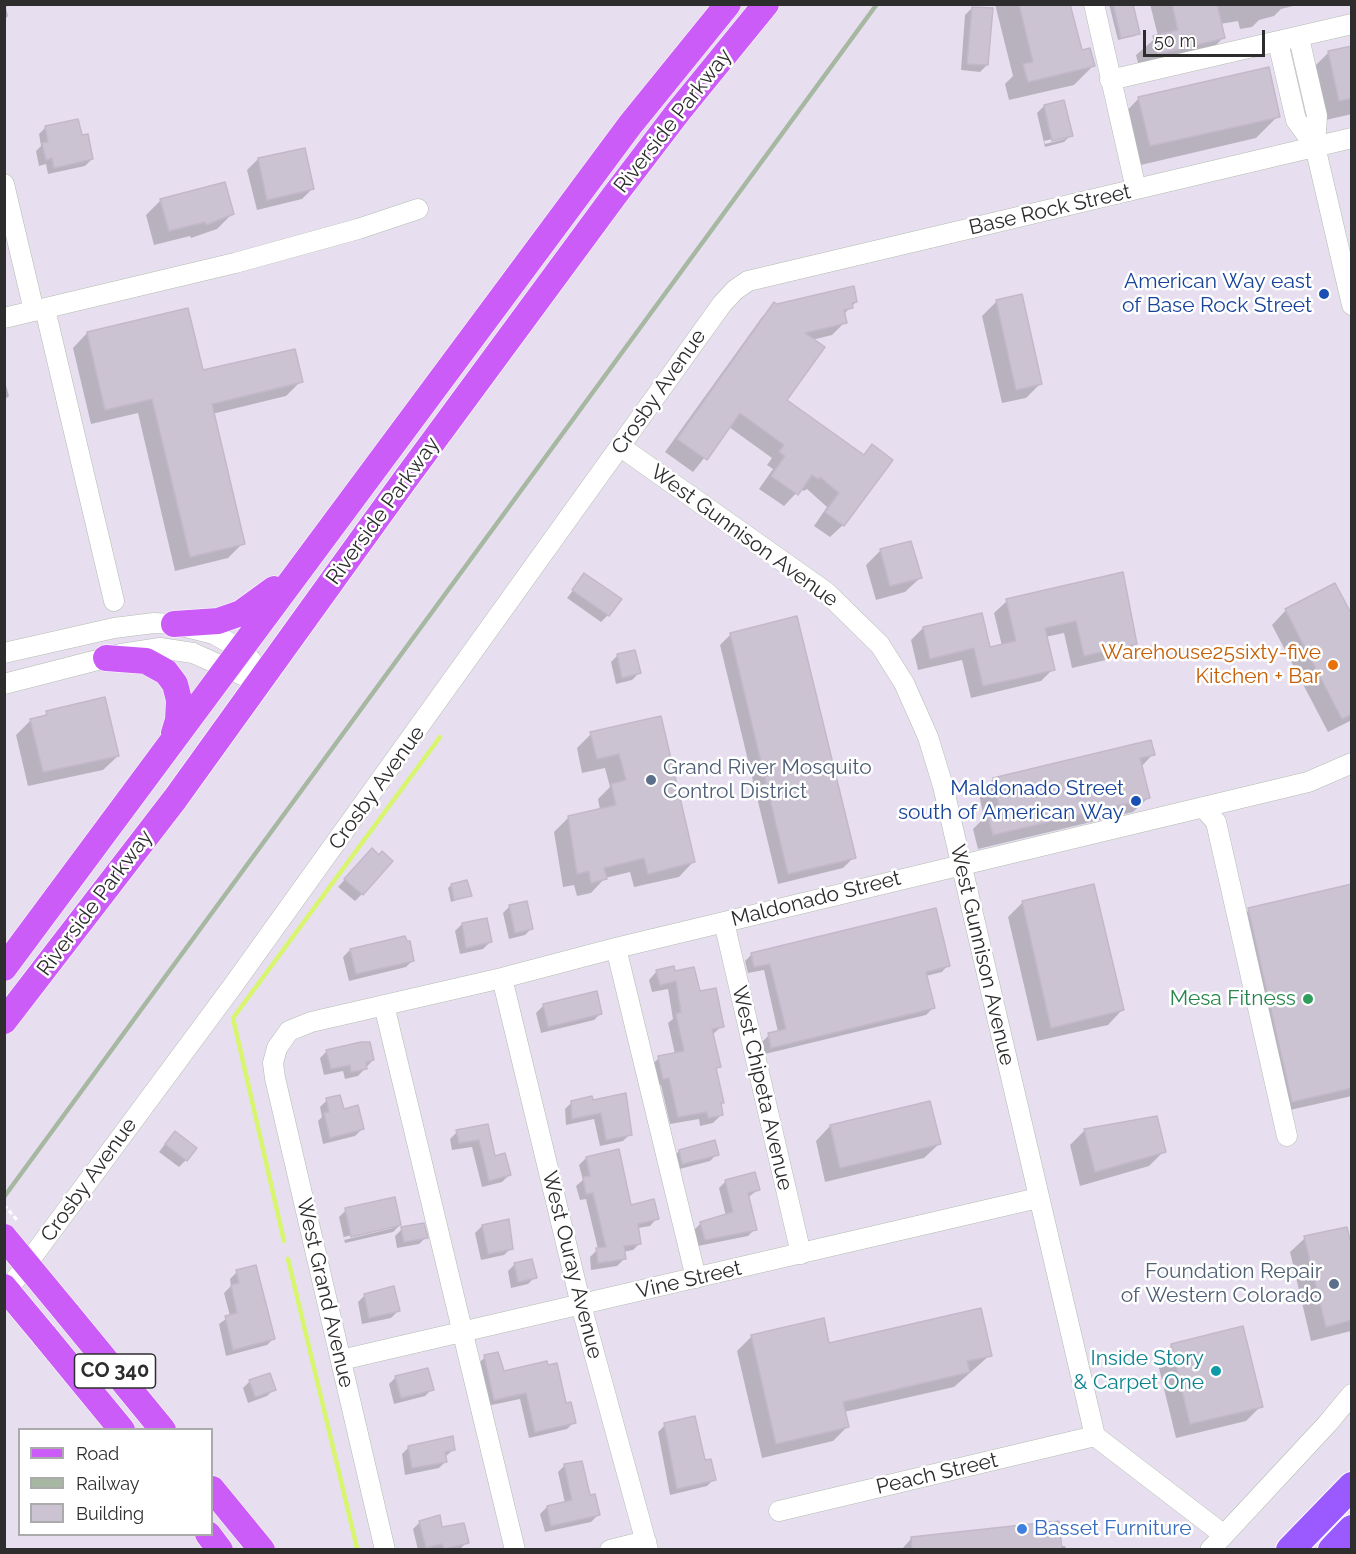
<!DOCTYPE html>
<html>
<head>
<meta charset="utf-8">
<style>
  body { margin:0 }
  #map { position:relative; width:1356px; height:1554px; overflow:hidden; background:#e7dfef; font-family:Raleway,sans-serif }
  canvas { display:block }
  .frame { position:absolute; inset:0; border:6px solid #2d2d2d; pointer-events:none }
  .legend { position:absolute; left:18px; top:1428px; width:195px; height:108px; box-sizing:border-box; background:#fff; border:2px solid #ababab; margin:0; padding:8px 10px; list-style:none; font-size:18px; color:#2d2d2d }
  .legend li { display:flex; align-items:center; gap:12px; height:30px }
  .legend b { width:30px; border:2px solid #ababab }
  .scale { position:absolute; left:1143px; top:30px; width:122px; height:27px; box-sizing:border-box; border:3px solid #2d2d2d; border-top:0; padding-left:8px; font-size:18px; line-height:21px; white-space:nowrap; color:#2d2d2d; -webkit-text-stroke:4px #fff; paint-order:stroke }
</style>
</head>
<body>
<div id="map">
<canvas width="1356" height="1554"></canvas>
<div class="frame"></div>
<ul class="legend">
<li><b style="height:8px;background:#cc5cf7"></b>Road</li>
<li><b style="height:8px;background:#a6b8a1"></b>Railway</li>
<li><b style="height:16px;background:#ccc3d2"></b>Building</li>
</ul>
<div class="scale">50 m</div>
</div>
<script>
const ctx = document.querySelector('canvas').getContext('2d');
ctx.lineJoin = 'round';
function fill(path, color) {
  ctx.fillStyle = color;
  ctx.fill(path, 'evenodd');
}
function shape(rows) {
  const path = new Path2D();
  for (const r of rows) {
    path.moveTo(r[0], r[1]);
    for (let i = 2; i < r.length; i += 2) path.lineTo(r[i], r[i + 1]);
  }
  return path;
}
function trace(path, color, width, dash) {
  ctx.strokeStyle = color;
  ctx.lineWidth = width;
  ctx.lineCap = dash ? 'butt' : 'round';
  ctx.setLineDash(dash || []);
  ctx.stroke(path);
}
function write(font, color, halo, rows, align = 'center') {
  ctx.font = font + ' Raleway,sans-serif';
  ctx.lineWidth = 5;
  ctx.setLineDash([]);
  ctx.textBaseline = 'middle';
  ctx.strokeStyle = halo;
  ctx.fillStyle = color;
  for (const [text, x, y, turn = 0] of rows) {
    ctx.save();
    ctx.translate(x, y);
    ctx.rotate((+turn || 0) * Math.PI / 180);
    ctx.textAlign = isNaN(turn) ? turn : align;
    if (halo) ctx.strokeText(text, 0, 0);
    ctx.fillText(text, 0, 0);
    ctx.restore();
  }
}
fill(shape([
  [4,4,11,4,6,7,8,16,4,20],
  [995,4,1069,4,1080,52,1093,66,1074,85,1009,100,1005,84,1013,76],
  [1109,4,1132,4,1138,33,1135,36,1118,40],
  [1150,4,1301,4,1281,9,1274,16,1259,20,1252,27,1240,29,1238,21,1220,24,1223,38,1205,56,1140,71,1136,55,1158,36],
  [972,8,987,65,980,72,961,70,965,15],
  [1352,48,1352,114,1317,122,1306,75,1328,53],
  [1139,98,1278,116,1256,138,1128,168,1117,121],
  [1044,106,1071,135,1064,142,1045,147,1037,113],
  [1065,136,1065,139,1045,144,1044,141],
  [46,127,81,137,92,159,85,166,48,174,46,164,39,166,36,151,41,146,39,134],
  [258,159,313,188,302,199,257,210,247,170],
  [161,200,232,214,217,229,191,238,190,236,154,245,146,215],
  [997,301,1041,383,1026,398,1002,403,982,316],
  [856,302,843,315,845,322,832,335,812,340,785,401,863,455,872,446,843,525,830,537,814,526,827,507,807,489,804,491,800,489,784,506,759,489,773,469,767,465,772,458,729,427,693,472,665,452,762,317,774,304],
  [87,333,202,372,301,381,286,396,212,414,243,543,228,558,175,571,138,413,91,424,73,348],
  [4,378,9,396,4,400],
  [881,550,920,578,905,592,876,600,866,565],
  [1122,574,1136,643,1123,656,1072,668,1064,633,1045,637,1053,669,1041,681,971,698,962,660,918,670,911,640,923,628,989,649,1002,646,994,613,1007,601],
  [585,575,608,615,601,622,567,598],
  [1286,610,1352,619,1352,720,1328,732,1272,625],
  [731,634,854,857,843,868,778,884,720,645],
  [618,655,639,673,632,680,616,684,611,662],
  [47,713,118,756,103,770,28,786,16,735,31,720,42,717],
  [659,718,693,862,679,877,634,887,630,872,605,878,591,893,577,896,574,885,563,887,554,832,569,817,600,810,598,799,610,787,605,768,582,773,577,748,591,734],
  [1153,754,1141,767,1148,798,1133,812,978,849,973,829,984,818,979,794,993,779],
  [365,857,362,894,355,901,338,887],
  [451,885,470,895,451,902,448,888],
  [1352,885,1352,1096,1281,1112,1238,921,1249,910],
  [1093,886,1122,1010,1108,1025,1037,1041,1008,917,1022,903],
  [510,906,532,928,525,935,509,939,503,913],
  [462,924,490,942,483,949,460,954,455,931],
  [350,950,413,960,406,967,349,981,343,957],
  [752,954,948,965,942,972,926,976,933,1008,926,1015,765,1054,762,1042,769,1035,778,1032,764,970,748,973,745,961],
  [657,971,674,973,699,993,722,1026,712,1035,719,1066,715,1070,722,1102,720,1105,722,1114,713,1123,700,1126,699,1119,670,1124,661,1085,655,1087,650,1066,659,1058,675,1054,668,1023,673,1019,668,989,652,992,649,980],
  [543,1006,601,1013,594,1020,541,1033,536,1013],
  [327,1051,373,1060,358,1076,345,1079,343,1071,324,1075,320,1058],
  [327,1100,362,1129,355,1136,323,1144,318,1121,322,1117,320,1107],
  [572,1102,592,1102,630,1134,623,1141,600,1146,594,1119,566,1125,565,1109],
  [487,1125,493,1158,509,1175,502,1182,482,1187,472,1147,452,1150,450,1139,457,1132],
  [830,1126,939,1144,924,1158,825,1182,816,1141],
  [1085,1130,1164,1151,1149,1166,1080,1186,1070,1145],
  [168,1140,186,1160,179,1167,159,1152],
  [679,1151,717,1154,710,1161,676,1170,672,1158],
  [586,1158,630,1206,657,1218,650,1226,638,1228,640,1243,633,1250,623,1252,624,1259,617,1266,591,1270,590,1257,598,1249,586,1199,580,1200,576,1186,583,1180,579,1165],
  [726,1181,758,1190,747,1198,755,1229,748,1236,698,1246,694,1230,701,1223,726,1216,719,1188],
  [346,1210,400,1225,393,1232,345,1243,339,1217],
  [393,1225,393,1228,344,1240,344,1237],
  [508,1221,511,1248,504,1255,481,1260,475,1233,482,1226],
  [402,1229,426,1237,419,1244,397,1248,395,1236],
  [1305,1238,1352,1255,1351,1331,1311,1341,1290,1252],
  [515,1264,535,1277,528,1284,511,1288,508,1271],
  [237,1272,274,1338,267,1345,226,1356,219,1324,230,1316,224,1293,231,1286,230,1279],
  [365,1295,398,1311,391,1318,362,1324,358,1302],
  [752,1336,828,1345,990,1355,954,1387,844,1412,847,1427,833,1441,762,1458,737,1351],
  [1172,1345,1261,1406,1246,1421,1176,1438,1157,1360],
  [485,1357,503,1373,565,1404,574,1422,567,1429,529,1438,520,1399,487,1406,478,1364],
  [396,1377,432,1389,425,1396,394,1404,389,1384],
  [250,1381,274,1389,267,1396,248,1403,243,1388],
  [665,1425,704,1462,714,1479,707,1486,670,1495,658,1432],
  [409,1447,454,1449,445,1457,446,1461,439,1468,405,1475,402,1454],
  [565,1465,598,1515,591,1522,545,1532,540,1514,547,1507,565,1503,558,1472],
  [420,1522,441,1528,467,1542,460,1549,418,1550,413,1529],
  [911,1539,1065,1546,1066,1550,901,1550]
]), '#0003');
trace(shape([
  [284,1241,233,1018,440,737],
  [288,1259,357,1548]
]), '#d7f56f', 4.5);
const building = shape([
  [1019,4,1070,4,1082,50,1090,48,1095,66,1028,82,1023,64,1033,62,1019,4],
  [1113,4,1133,4,1140,34,1121,38,1113,4],
  [1172,4,1217,4,1225,38,1158,54,1153,36,1178,30,1172,4],
  [972,7,993,8,988,65,967,64,972,7],
  [1352,46,1352,98,1339,101,1328,51,1352,46],
  [1269,67,1280,117,1150,146,1138,97,1269,67],
  [1064,100,1073,136,1052,141,1044,105,1064,100],
  [78,119,82,135,88,134,93,159,54,168,52,158,46,160,42,143,48,142,45,126,78,119],
  [305,148,314,189,267,200,258,158,305,148],
  [225,182,234,214,206,225,205,222,169,231,160,199,225,182],
  [854,286,857,302,852,303,853,308,844,310,847,323,805,333,825,347,787,400,864,455,872,444,893,460,844,526,825,512,839,493,820,477,818,479,812,475,798,495,771,476,785,456,779,452,784,445,740,413,707,460,677,439,774,302,777,304,854,286],
  [1022,294,1042,384,1016,390,996,300,1022,294],
  [188,308,203,370,295,349,303,382,212,404,245,544,190,557,152,399,105,410,87,332,188,308],
  [911,541,922,578,890,586,880,549,911,541],
  [1123,572,1137,644,1084,656,1076,621,1045,628,1055,670,983,686,974,648,930,659,923,627,982,613,990,647,1016,641,1006,599,1123,572],
  [584,573,622,599,609,616,572,590,584,573],
  [1335,583,1352,615,1352,714,1342,719,1285,609,1335,583],
  [797,616,856,858,788,874,730,633,797,616],
  [635,650,641,673,622,678,617,654,635,650],
  [105,697,119,756,43,772,30,719,47,715,46,711,105,697],
  [661,716,695,862,648,874,644,858,604,868,607,879,591,883,589,871,577,874,568,816,616,805,611,784,626,780,619,754,597,759,590,732,661,716],
  [1151,740,1155,755,1140,758,1150,798,993,835,987,813,1000,810,993,778,1151,740],
  [372,848,379,855,382,851,393,861,363,895,344,879,372,848],
  [467,880,472,896,454,900,451,884,467,880],
  [1094,884,1124,1010,1051,1028,1022,901,1094,884],
  [1352,884,1352,1088,1292,1102,1248,908,1352,884],
  [527,901,533,929,515,933,509,905,527,901],
  [936,908,950,966,926,972,935,1008,771,1048,768,1033,786,1029,770,964,754,967,751,953,936,908],
  [487,918,492,942,466,948,462,923,487,918],
  [405,936,407,941,410,941,414,961,356,974,350,949,405,936],
  [674,966,675,971,694,967,700,991,716,988,724,1027,712,1029,721,1067,716,1068,724,1103,721,1103,723,1115,708,1118,707,1112,678,1117,669,1078,663,1079,658,1056,684,1051,676,1014,681,1012,676,981,660,985,656,970,674,966],
  [597,991,602,1014,548,1027,543,1004,597,991],
  [361,1042,370,1042,374,1060,366,1062,367,1069,351,1072,350,1065,331,1069,326,1050,361,1042],
  [626,1093,632,1135,606,1140,601,1113,572,1119,571,1101,592,1096,593,1100,626,1093],
  [340,1095,344,1109,358,1105,364,1129,330,1138,324,1113,329,1112,326,1098,340,1095],
  [930,1101,941,1144,840,1168,830,1125,930,1101],
  [1157,1116,1166,1152,1095,1172,1084,1129,1157,1116],
  [488,1124,495,1156,505,1153,511,1175,489,1181,479,1140,459,1143,456,1130,488,1124],
  [175,1131,197,1148,187,1161,165,1144,175,1131],
  [715,1140,719,1155,682,1164,679,1150,715,1140],
  [619,1149,631,1205,654,1199,659,1219,638,1224,641,1244,624,1246,626,1259,598,1263,596,1248,606,1247,593,1193,586,1194,583,1177,590,1176,586,1157,619,1149],
  [755,1172,760,1190,748,1193,757,1230,705,1240,700,1222,733,1212,725,1180,755,1172],
  [395,1197,401,1225,351,1237,345,1208,395,1197],
  [509,1219,513,1249,488,1254,482,1225,509,1219],
  [424,1223,428,1238,404,1242,401,1227,424,1223],
  [1347,1227,1352,1249,1352,1320,1326,1327,1304,1236,1347,1227],
  [532,1259,537,1278,518,1282,514,1263,532,1259],
  [256,1265,275,1339,233,1350,225,1316,237,1313,231,1285,239,1283,236,1270,256,1265],
  [394,1286,400,1311,369,1318,364,1294,394,1286],
  [981,1308,992,1356,967,1361,970,1372,843,1402,849,1427,776,1444,751,1335,824,1318,829,1343,981,1308],
  [1243,1326,1263,1407,1190,1424,1171,1344,1243,1326],
  [498,1352,504,1371,547,1361,548,1365,557,1363,566,1403,571,1402,576,1423,535,1432,526,1393,494,1400,484,1355,498,1352],
  [428,1368,434,1390,401,1398,395,1376,428,1368],
  [270,1373,276,1390,255,1397,249,1380,270,1373],
  [695,1416,705,1460,711,1459,716,1480,677,1489,664,1423,695,1416],
  [453,1436,455,1450,445,1452,447,1462,412,1468,408,1446,453,1436],
  [582,1461,590,1495,595,1494,600,1515,551,1526,547,1506,572,1500,564,1464,582,1461],
  [440,1515,442,1527,464,1523,469,1543,444,1549,442,1544,426,1548,419,1521,440,1515],
  [1059,1521,1062,1550,912,1550,911,1537,1059,1521]
]);
fill(building, '#ccc3d2');
trace(building, '#c3b8cb', 1.5);
const minor = shape([
  [1094,4,1136,189],
  [1278,42,1296,120,1315,146,1317,116,1299,38],
  [1110,80,1352,24],
  [1315,146,1352,305],
  [4,184,34,311],
  [45,309,114,601],
  [4,318,235,263,358,229,418,209],
  [621,447,826,592,880,645,904,683,928,737,943,786,1095,1436,1224,1535],
  [4,653,114,628,154,623,174,624,214,634,240,649,251,660,262,680],
  [4,684,121,654,160,648,193,653,242,675,262,680],
  [1203,807,1216,822,1287,1136],
  [724,922,801,1254],
  [616,948,696,1278],
  [502,978,581,1305,648,1550],
  [384,1005,515,1550],
  [4,1295,232,987,722,304,735,290,748,281,1352,138],
  [341,1360,1038,1198],
  [779,1511,1095,1436],
  [385,1550,275,1078,273,1063,277,1048,289,1031,311,1022,502,978,616,948,1308,782,1352,763],
  [610,1550,646,1541],
  [1210,1550,1328,1423,1352,1394]
]);
const major = shape([
  [174,624,218,621,241,613,274,589],
  [106,658,146,661,166,672,175,684,179,700,178,720,174,733],
  [4,968,630,125,728,4],
  [4,1021,175,799,404,481,614,196,678,112,766,4],
  [67,1313,163,1430],
  [44,1335,122,1430],
  [212,1489,262,1550],
  [208,1534,220,1550]
]);
const highway = shape([
  [1290,1550,1352,1486],
  [1332,1550,1352,1529]
]);
trace(minor, '#b2bdaf', 21);
trace(major, '#fff', 27);
trace(highway, '#fff', 30);
trace(minor, '#fff', 20);
trace(major, '#cc5cf7', 26);
trace(highway, '#9a5aff', 28);
trace(shape([
  [4,1197,877,4]
]), '#a6b8a1', 4.5);
const majorBridge = shape([
  [4,1237,67,1313],
  [4,1287,44,1335]
]);
trace(majorBridge, '#fff', 27, []);
trace(shape([
  [4,1205,17,1220]
]), '#fff', 3, [4.5, 3]);
trace(majorBridge, '#cc5cf7', 26);
for (const [x, y, r, color] of [
  [1324,294,6,"#1a4fb4"],
  [1333,665,6,"#e8710a"],
  [651,780,6,"#5c6f8a"],
  [1136,801,6,"#1a4fb4"],
  [1308,999,6,"#2e9e5b"],
  [1334,1284,6,"#5c6f8a"],
  [1216,1371,6,"#0f9aa8"],
  [1022,1529,6,"#3f7fe0"]
]) {
  const dot = new Path2D();
  dot.arc(x, y, r, 0, 2 * Math.PI);
  ctx.fillStyle = color;
  ctx.fill(dot);
  trace(dot, '#fff', 2);
}
for (const [x, y, w] of [
  [115,1371,81]
]) {
  const box = new Path2D();
  box.roundRect(x - w / 2, y - 17, w, 34, 4.5);
  ctx.fillStyle = '#fff';
  ctx.fill(box);
  trace(box, '#2d2d2d', 1.5);
}
write('bold 20px', '#2d2d2d', null, [
  ["CO 340",115,1371]
]);
write('21px', '#2d2d2d', '#fff', [
  ["Riverside Parkway",673,121,-52],
  ["Base Rock Street",1050,210,-13],
  ["Crosby Avenue",659,392,-55],
  ["Riverside Parkway",383,511,-54],
  ["West Gunnison Avenue",744,536,36],
  ["Crosby Avenue",377,788,-54],
  ["Maldonado Street",816,899,-14],
  ["Riverside Parkway",95,903,-53],
  ["West Gunnison Avenue",982,955,77],
  ["West Chipeta Avenue",762,1088,77],
  ["Crosby Avenue",89,1180,-54],
  ["West Ouray Avenue",572,1265,76],
  ["Vine Street",689,1280,-13],
  ["West Grand Avenue",325,1293,77],
  ["Peach Street",937,1474,-13]
]);
write('21px', '#164399', '#fff', [
  ["American Way east",1312,282],
  ["of Base Rock Street",1312,306],
  ["Maldonado Street",1124,789],
  ["south of American Way",1124,813]
], 'right');
write('21px', '#c56008', '#fff', [
  ["Warehouse25sixty-five",1321,653],
  ["Kitchen + Bar",1321,677]
], 'right');
write('21px', '#4e5e75', '#fff', [
  ["Grand River Mosquito",663,768],
  ["Control District",663,792],
  ["Foundation Repair",1322,1272,"right"],
  ["of Western Colorado",1322,1296,"right"]
], 'left');
write('21px', '#27864d', '#fff', [
  ["Mesa Fitness",1296,999]
], 'right');
write('21px', '#0d838f', '#fff', [
  ["Inside Story",1204,1359],
  ["& Carpet One",1204,1383]
], 'right');
write('21px', '#366cbe', '#fff', [
  ["Basset Furniture",1034,1529]
], 'left');
</script>
</body>
</html>
